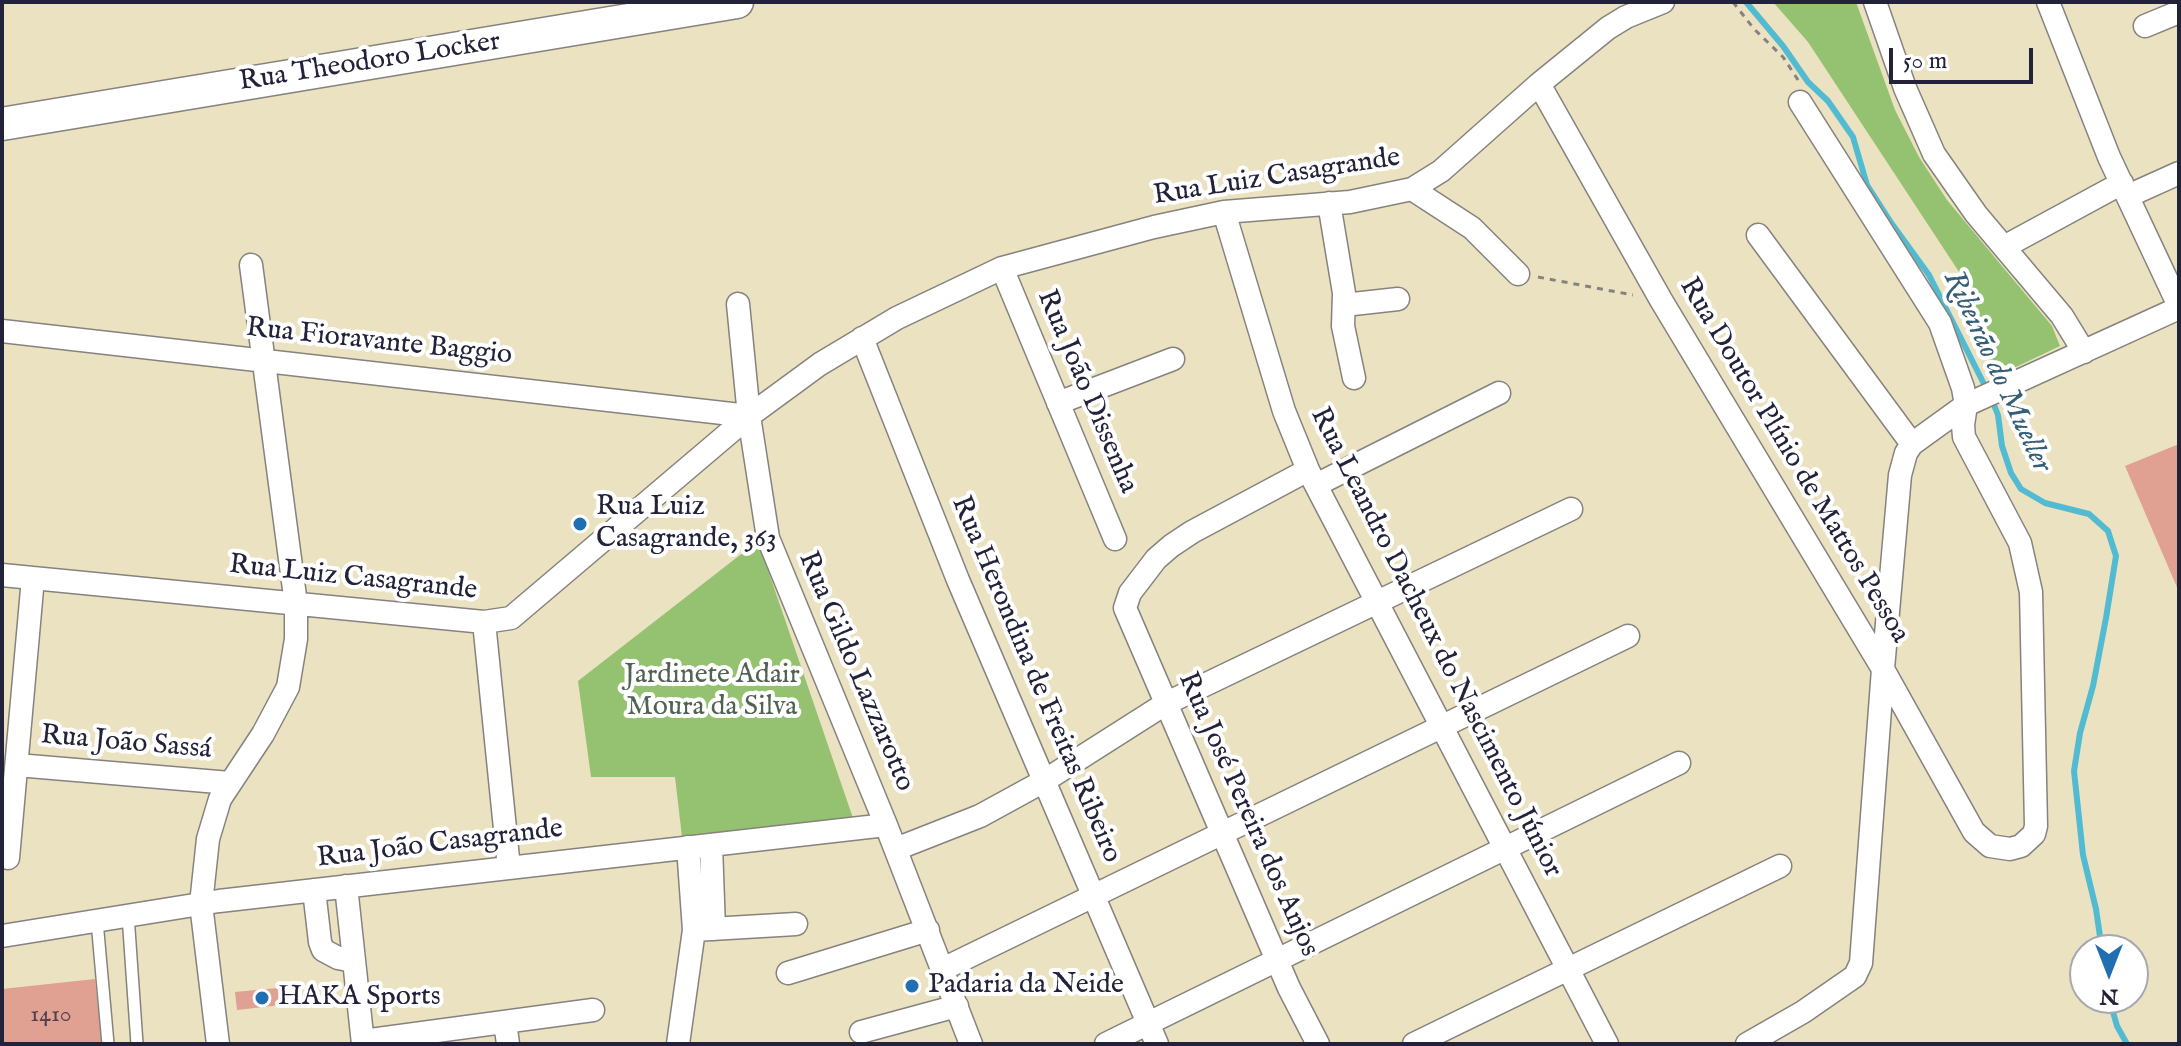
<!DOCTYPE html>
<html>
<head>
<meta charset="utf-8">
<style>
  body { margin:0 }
  #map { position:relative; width:2181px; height:1046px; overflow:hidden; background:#ebe2c1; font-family:"IM FELL English",serif }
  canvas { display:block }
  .frame { position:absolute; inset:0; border:4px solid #22223b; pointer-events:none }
  .north { position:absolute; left:2069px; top:934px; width:80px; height:80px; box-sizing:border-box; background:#fff; border:2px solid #a7a7b1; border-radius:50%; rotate:180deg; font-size:22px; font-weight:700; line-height:32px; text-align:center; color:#22223b }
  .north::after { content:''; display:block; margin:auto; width:28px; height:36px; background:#1f6fb2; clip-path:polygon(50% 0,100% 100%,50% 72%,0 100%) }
  .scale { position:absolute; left:1889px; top:48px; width:144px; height:36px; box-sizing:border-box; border:4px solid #22223b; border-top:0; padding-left:10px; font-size:24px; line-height:28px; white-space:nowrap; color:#22223b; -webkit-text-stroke:6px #fff; paint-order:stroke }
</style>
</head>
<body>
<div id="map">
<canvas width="2181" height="1046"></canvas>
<div class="frame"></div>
<div class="north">N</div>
<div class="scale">50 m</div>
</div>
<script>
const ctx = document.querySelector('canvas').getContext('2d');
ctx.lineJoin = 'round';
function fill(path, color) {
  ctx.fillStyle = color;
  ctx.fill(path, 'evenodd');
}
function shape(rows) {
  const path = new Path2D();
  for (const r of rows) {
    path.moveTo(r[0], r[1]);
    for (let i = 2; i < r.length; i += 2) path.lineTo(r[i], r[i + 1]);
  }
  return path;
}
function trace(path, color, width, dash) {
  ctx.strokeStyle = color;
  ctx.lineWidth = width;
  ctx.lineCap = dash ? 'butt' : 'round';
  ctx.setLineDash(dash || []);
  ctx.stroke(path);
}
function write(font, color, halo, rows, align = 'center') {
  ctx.font = font + ' "IM FELL English",serif';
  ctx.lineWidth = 8;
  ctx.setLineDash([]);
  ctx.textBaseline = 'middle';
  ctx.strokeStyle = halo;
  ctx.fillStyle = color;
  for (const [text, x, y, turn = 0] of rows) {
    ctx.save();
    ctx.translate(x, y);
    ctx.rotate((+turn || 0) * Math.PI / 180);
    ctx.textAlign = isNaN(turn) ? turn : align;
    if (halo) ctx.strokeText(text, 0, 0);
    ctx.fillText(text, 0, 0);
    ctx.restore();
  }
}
fill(shape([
  [1773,2,1856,2,1895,110,1919,157,1947,200,2052,326,2060,346,1993,378,1977,309,1965,281,1808,42],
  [758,541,854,821,682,837,675,777,591,777,578,681]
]), '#95c271');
trace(shape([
  [1746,2,1783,46,1808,82,1828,101,1853,137,1867,185,1892,224,1929,275,1987,390],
  [1992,400,1998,415,2002,446,2011,473,2021,489,2045,503,2089,514,2108,531,2116,556,2106,618,2093,686,2080,733,2074,771,2083,855,2096,909,2102,950],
  [2109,998,2117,1026,2127,1044]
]), '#53bbd1', 6);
fill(shape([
  [2179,444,2179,592,2125,466],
  [95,979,102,1044,2,1044,2,989],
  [288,987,290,1004,237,1010,235,992]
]), '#e0a092');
const lane = shape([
  [128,915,137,1044],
  [97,921,108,1044]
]);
const street = shape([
  [1875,2,1905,88,1934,154,1976,214,2062,316,2084,352],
  [2048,2,2109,157,2179,306],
  [2145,26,2179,12],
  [1539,84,1661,300,1883,669,1974,832,1990,846,2010,849,2021,846,2034,834,2036,826,2031,592,2020,543,1964,437,1963,425,1966,405,1963,388,1940,323,1800,102],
  [1412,189,1472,228,1518,274],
  [2128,196,2179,173],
  [1329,203,1344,293,1343,326,1354,378],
  [1224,212,1284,411,1308,470,1607,1044],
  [1758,235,1912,444],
  [2004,247,2122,183],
  [1002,268,1115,539],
  [738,304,749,416,768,538,886,825,971,1044],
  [1344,305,1398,299],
  [2,331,749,416],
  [862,338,958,580,1157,1044],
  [1058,403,1173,359],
  [1308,470,1192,532,1171,546,1156,559,1130,593,1125,608,1289,988,1318,1044],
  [1316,485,1499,393],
  [2,575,484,622,511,618,749,416,820,364,897,318,1002,268,1154,227,1224,212,1350,202,1412,189,1441,171,1539,84,1608,28,1626,17,1663,2],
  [484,622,509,868],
  [17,765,230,783],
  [711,845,714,929],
  [896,849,980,816,1044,781,1165,704,1571,509],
  [8,858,33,578],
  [346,886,363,1044],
  [314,890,320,942,323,950,338,958,353,961],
  [694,930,796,924],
  [2,936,219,901,886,825],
  [943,969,1628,636],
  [788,973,928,930],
  [505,1022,508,1044],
  [861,1032,957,1006],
  [363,1041,593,1010],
  [218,1044,201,904,208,839,220,799,263,734,288,687,296,639,296,604,251,265],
  [678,1044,694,930,688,847],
  [1106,1044,1679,763],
  [1414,1044,1780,866],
  [1747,1044,1803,1012,1855,976,1861,963,1883,669,1900,475,1906,453,1912,444,1966,405,2179,308]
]);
const secondary = shape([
  [2,124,737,2]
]);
trace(lane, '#86827e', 14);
trace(street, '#86827e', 25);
trace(secondary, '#86827e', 35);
trace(shape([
  [1733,2,1754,29,1783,57,1800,83],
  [1538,277,1633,295]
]), '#86827e', 3, [6, 6]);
trace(lane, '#fff', 11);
trace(street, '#fff', 22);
trace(secondary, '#fff', 32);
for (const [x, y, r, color] of [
  [580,524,8,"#1f6fb2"],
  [912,986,8,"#1f6fb2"],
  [262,998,8,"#1f6fb2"]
]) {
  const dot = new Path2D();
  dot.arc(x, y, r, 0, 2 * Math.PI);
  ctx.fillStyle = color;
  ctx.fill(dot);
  trace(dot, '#fff', 3);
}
write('24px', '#524251', null, [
  ["1410",51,1016]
]);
write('28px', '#22223b', '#fff', [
  ["Rua Theodoro Locker",370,63,-9],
  ["Rua Luiz Casagrande",1277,178,-9],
  ["Rua Fioravante Baggio",379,343,6],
  ["Rua João Dissenha",1086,392,67],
  ["Rua Doutor Plínio de Mattos Pessoa",1793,461,59],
  ["Rua Luiz Casagrande",353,579,6],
  ["Rua Leandro Dacheux do Nascimento Júnior",1435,643,63],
  ["Rua Gildo Lazzarotto",855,672,67],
  ["Rua Herondina de Freitas Ribeiro",1035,680,67],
  ["Rua João Sassá",126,744,5],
  ["Rua José Pereira dos Anjos",1247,815,66],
  ["Rua João Casagrande",440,845,-7]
]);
write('28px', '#22223b', '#fff', [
  ["Rua Luiz",596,508],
  ["Casagrande, 363",596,540],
  ["Padaria da Neide",928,986],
  ["HAKA Sports",278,998]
], 'left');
write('28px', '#506251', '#fff', [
  ["Jardinete Adair",712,676],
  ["Moura da Silva",712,708]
]);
write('italic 30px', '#365f77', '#fff', [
  ["Ribeirão do Mueller",1996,372,65]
]);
</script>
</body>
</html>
